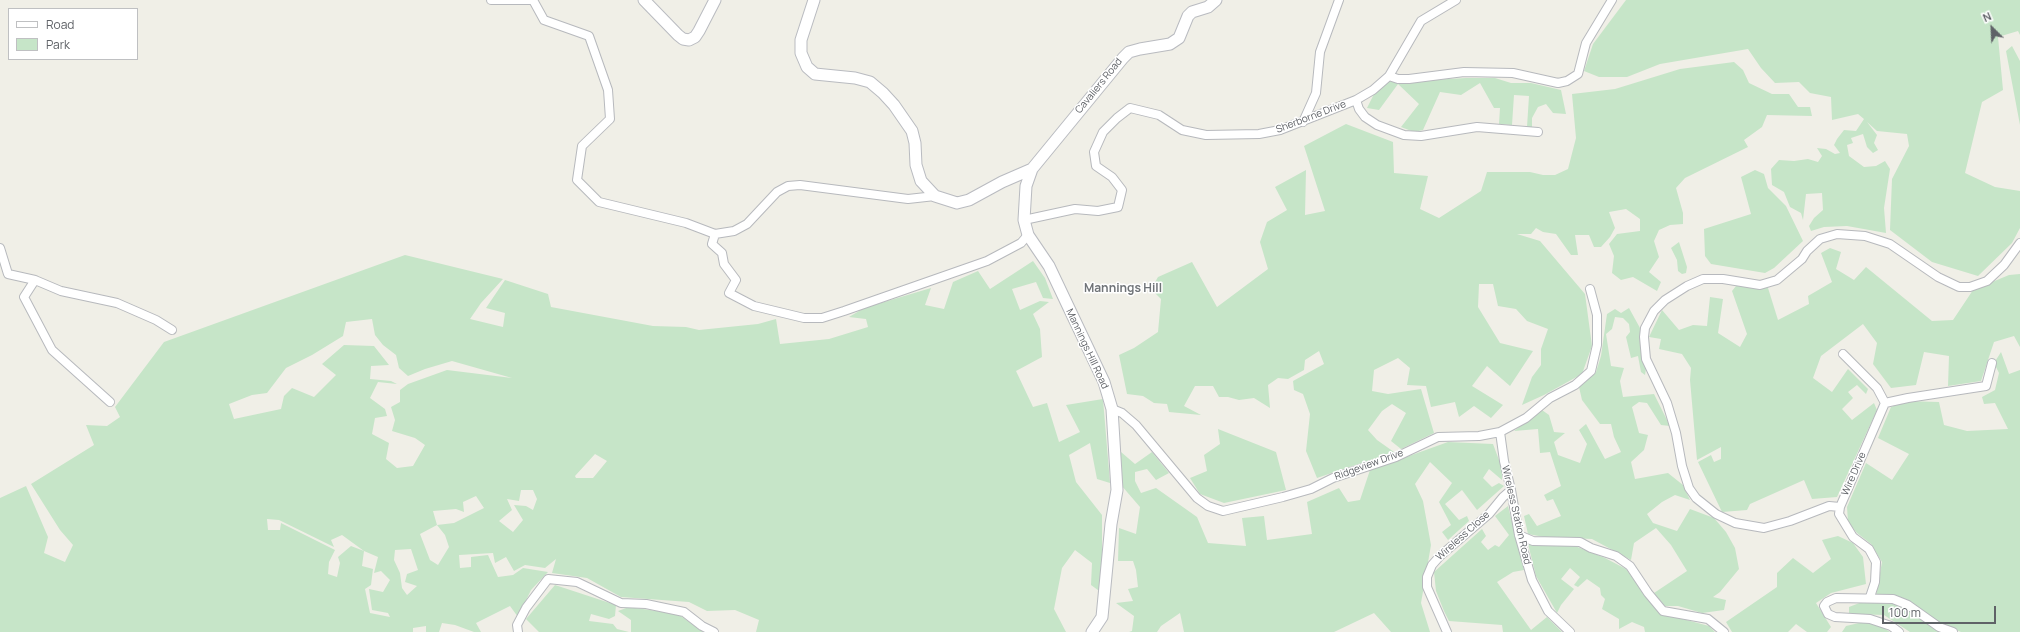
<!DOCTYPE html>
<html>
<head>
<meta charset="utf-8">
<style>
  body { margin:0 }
  #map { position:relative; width:2020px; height:632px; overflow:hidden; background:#f0efe7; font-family:Manrope,sans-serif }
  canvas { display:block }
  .legend { position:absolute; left:8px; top:8px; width:130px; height:52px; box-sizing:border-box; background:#fff; border:1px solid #bfc0c2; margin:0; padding:5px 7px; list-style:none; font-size:12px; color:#5f6267 }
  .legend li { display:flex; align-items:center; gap:8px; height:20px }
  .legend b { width:20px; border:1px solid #bfc0c2 }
  .north { position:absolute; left:1972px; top:8px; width:40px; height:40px; -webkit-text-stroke:3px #fff; paint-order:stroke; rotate:336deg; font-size:11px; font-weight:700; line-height:16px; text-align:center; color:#5f6267 }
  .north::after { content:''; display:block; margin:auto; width:14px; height:18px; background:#5f6267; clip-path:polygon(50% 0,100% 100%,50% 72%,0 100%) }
  .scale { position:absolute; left:1882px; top:606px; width:114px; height:18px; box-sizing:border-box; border:2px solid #5f6267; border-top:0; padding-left:5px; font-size:12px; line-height:14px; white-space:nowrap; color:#5f6267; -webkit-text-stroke:3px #fff; paint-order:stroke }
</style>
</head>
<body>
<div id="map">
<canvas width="2020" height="632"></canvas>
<ul class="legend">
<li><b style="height:5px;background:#fff"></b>Road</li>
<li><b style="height:11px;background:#c6e5c8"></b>Park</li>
</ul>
<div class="north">N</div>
<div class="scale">100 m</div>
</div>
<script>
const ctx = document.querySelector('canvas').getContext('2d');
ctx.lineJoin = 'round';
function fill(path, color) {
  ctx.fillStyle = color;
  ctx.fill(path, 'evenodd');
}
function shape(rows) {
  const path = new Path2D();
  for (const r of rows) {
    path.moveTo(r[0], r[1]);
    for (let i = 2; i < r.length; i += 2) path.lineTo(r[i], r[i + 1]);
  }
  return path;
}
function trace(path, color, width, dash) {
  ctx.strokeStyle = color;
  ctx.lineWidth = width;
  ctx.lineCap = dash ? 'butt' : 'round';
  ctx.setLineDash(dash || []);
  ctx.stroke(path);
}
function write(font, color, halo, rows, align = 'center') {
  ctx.font = font + ' Manrope,sans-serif';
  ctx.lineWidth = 3;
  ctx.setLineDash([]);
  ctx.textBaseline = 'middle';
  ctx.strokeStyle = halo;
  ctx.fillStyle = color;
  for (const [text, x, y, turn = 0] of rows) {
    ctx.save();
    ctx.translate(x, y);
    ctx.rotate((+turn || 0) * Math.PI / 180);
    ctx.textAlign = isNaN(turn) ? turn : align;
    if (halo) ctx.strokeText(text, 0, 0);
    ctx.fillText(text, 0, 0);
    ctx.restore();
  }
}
fill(shape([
  [1626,0,2020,0,2020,35,2018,31,1998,37,2003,90,1982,102,1965,173,1995,187,2020,191,2020,228,2012,243,1978,276,1932,262,1890,230,1892,179,1909,146,1907,134,1877,131,1867,122,1877,135,1874,143,1878,150,1873,153,1867,147,1863,134,1851,138,1853,143,1847,145,1849,156,1864,167,1876,166,1885,161,1890,169,1884,208,1886,233,1847,226,1824,227,1811,231,1809,226,1814,218,1823,210,1822,193,1806,194,1803,220,1801,213,1790,207,1784,192,1772,185,1771,169,1779,160,1794,161,1808,159,1818,162,1822,156,1817,148,1826,149,1835,154,1840,153,1834,145,1837,139,1844,130,1856,131,1864,119,1858,114,1832,120,1831,97,1810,93,1799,82,1775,83,1761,68,1748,49,1660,64,1627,77,1599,77,1584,71,1593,44],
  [2012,46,2020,61,2020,125,2006,51],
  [1734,62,1743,70,1749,83,1772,94,1789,94,1798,107,1810,107,1812,116,1767,115,1762,127,1744,140,1748,147,1685,178,1676,188,1683,213,1683,224,1670,225,1659,230,1654,241,1659,257,1649,272,1661,282,1657,291,1633,277,1621,280,1612,273,1614,256,1609,244,1617,234,1640,231,1640,219,1626,209,1609,212,1615,228,1610,237,1601,247,1594,247,1589,235,1575,235,1578,255,1571,255,1556,234,1543,232,1536,228,1531,234,1517,234,1540,241,1585,294,1592,346,1582,374,1544,395,1522,405,1532,377,1541,365,1541,349,1548,329,1527,321,1516,309,1498,306,1493,284,1479,284,1478,307,1500,343,1533,351,1510,386,1487,366,1472,386,1503,405,1491,418,1474,406,1459,417,1455,402,1431,407,1426,386,1407,385,1410,368,1398,358,1374,370,1372,391,1388,394,1421,389,1434,433,1401,449,1391,441,1406,413,1392,404,1382,411,1368,430,1377,440,1394,452,1317,478,1306,451,1310,414,1303,394,1294,390,1293,381,1324,364,1319,351,1305,360,1304,370,1288,379,1278,378,1268,385,1270,408,1254,398,1239,400,1228,397,1219,397,1213,386,1195,386,1184,406,1201,415,1169,412,1167,404,1154,403,1143,396,1127,394,1119,355,1134,348,1158,332,1161,299,1151,289,1158,277,1192,262,1217,307,1268,269,1260,242,1267,222,1287,210,1275,187,1306,170,1305,215,1325,211,1304,146,1346,124,1393,142,1394,173,1428,176,1420,209,1439,218,1481,191,1487,172,1530,172,1543,175,1555,175,1568,169,1576,138,1572,94,1615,89,1680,69],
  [1466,78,1495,78,1511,83,1531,83,1561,90,1566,114,1553,113,1546,104,1538,107,1532,118,1532,127,1527,127,1529,96,1514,95,1512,125,1499,124,1500,108,1494,108,1480,83,1461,95,1440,92,1423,130,1414,132,1401,127,1419,104,1398,84,1379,110,1367,108,1375,92,1389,79,1394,82],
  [1755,170,1764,174,1768,188,1786,206,1803,241,1774,268,1765,273,1711,264,1705,256,1704,229,1751,214,1741,177],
  [1679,242,1687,267,1686,273,1682,274,1678,271,1677,260,1671,248],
  [1830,248,1841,252,1836,269,1854,280,1866,267,1932,321,1953,320,1973,290,2009,275,2020,274,2020,347,2014,336,1994,342,1981,381,1948,386,1949,356,1924,352,1916,385,1891,388,1873,364,1877,343,1863,324,1821,356,1813,378,1832,392,1848,369,1868,389,1866,394,1857,385,1848,392,1853,398,1842,409,1852,420,1874,403,1877,410,1837,497,1812,499,1804,480,1750,504,1747,510,1722,512,1698,462,1711,455,1714,462,1721,459,1721,447,1697,460,1690,380,1691,368,1682,354,1659,349,1661,339,1649,337,1662,310,1679,330,1693,325,1707,326,1710,297,1723,299,1718,333,1740,347,1747,334,1732,291,1736,286,1768,288,1778,320,1809,304,1808,296,1832,282,1821,253],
  [405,255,503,279,481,303,470,319,503,327,505,313,486,308,505,280,548,294,551,307,653,326,686,327,699,330,758,324,776,319,780,344,829,339,868,327,866,319,849,317,864,308,931,288,925,305,944,309,953,282,978,271,990,289,1033,261,1045,278,1053,299,1043,298,1036,282,1012,289,1020,310,1040,301,1049,302,1033,314,1040,329,1042,357,1016,371,1033,407,1047,403,1059,442,1080,432,1066,405,1103,399,1110,483,1097,479,1090,443,1069,455,1076,482,1102,515,1102,593,1091,585,1092,563,1075,550,1062,568,1054,609,1066,632,756,632,759,620,735,610,707,611,689,602,621,597,587,578,552,573,556,559,545,568,525,565,514,571,506,557,495,563,493,553,459,555,460,568,471,567,471,557,488,555,498,577,513,575,523,568,548,572,531,590,518,617,510,606,476,623,481,632,474,632,455,625,442,623,439,632,426,632,426,626,413,628,413,632,0,632,0,498,26,486,48,537,44,553,65,562,73,545,60,530,31,484,94,445,86,425,107,426,120,417,115,407,164,342],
  [372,319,375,335,383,345,396,355,399,368,408,376,425,369,452,361,512,378,447,370,408,384,400,390,400,402,391,407,395,420,392,431,415,438,425,445,413,466,397,468,386,459,389,443,372,434,375,418,387,416,385,409,370,398,378,382,397,384,391,381,370,379,371,366,389,365,374,346,344,345,322,364,336,375,314,397,292,388,284,396,281,409,234,419,229,404,252,395,267,393,286,368,312,355,343,336,346,322],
  [595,454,607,461,593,478,576,478,575,476],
  [521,490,533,490,537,499,533,510,526,506,514,505,523,520,513,532,499,521,512,510,507,499,519,501],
  [476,496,484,508,454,523,437,525,433,511,456,509,464,512,463,502],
  [267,519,279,520,334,547,331,540,342,535,364,551,351,546,338,557,340,563,337,577,328,574,329,562,335,550,281,523,280,530,268,530],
  [437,525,445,535,449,547,438,565,430,560,420,534],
  [411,549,418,570,407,574,405,582,417,586,407,595,402,588,400,573,394,560,395,550],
  [364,551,378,557,374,573,381,571,390,580,383,592,369,589,372,610,388,613,390,617,370,613,365,589,371,585,373,569,362,566],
  [1629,308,1640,328,1646,369,1645,375,1641,372,1638,356,1631,358,1626,337,1630,332,1629,324,1623,318,1615,317,1612,329,1606,334,1611,366,1624,368,1620,381,1623,397,1654,394,1670,426,1661,425,1647,403,1639,402,1632,407,1639,433,1648,435,1644,450,1631,462,1635,479,1668,473,1683,485,1690,500,1675,495,1662,502,1647,514,1653,523,1677,531,1690,509,1714,518,1726,532,1735,548,1739,569,1720,592,1713,597,1726,600,1724,610,1702,613,1678,606,1665,606,1654,593,1687,571,1671,545,1656,528,1634,543,1631,560,1592,539,1544,537,1528,534,1524,516,1529,514,1537,526,1561,516,1553,499,1547,501,1544,495,1561,486,1550,452,1540,453,1538,429,1514,431,1542,410,1549,415,1554,432,1565,433,1554,442,1558,455,1580,463,1587,444,1579,430,1586,424,1605,459,1621,452,1614,437,1611,424,1600,424,1582,400,1579,387,1596,372,1601,356,1607,314,1615,309,1621,313],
  [2001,352,2009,374,2020,370,2020,632,1961,632,1876,595,1882,562,1871,544,1857,533,1848,522,1847,507,1866,463,1892,480,1909,454,1878,438,1891,407,1906,401,1939,402,1944,425,1967,431,2008,429,1995,403,1984,404,1982,397,1995,390,1999,373,1994,363],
  [1218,429,1276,452,1286,490,1224,503,1200,494,1190,478,1207,471,1204,455,1220,444],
  [1448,442,1493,444,1502,468,1502,480,1489,469,1483,478,1492,487,1499,483,1504,486,1477,510,1462,490,1445,504,1459,520,1467,516,1469,521,1448,540,1442,532,1451,525,1439,502,1452,483,1430,462,1415,484,1423,501,1431,545,1421,603,1430,632,1391,632,1374,613,1334,632,1184,632,1180,613,1161,626,1157,632,1129,632,1132,631,1134,616,1116,603,1133,601,1128,589,1138,587,1136,570,1133,561,1118,561,1119,528,1136,534,1140,507,1121,485,1121,452,1135,464,1152,452,1169,473,1156,480,1147,469,1135,472,1135,481,1141,493,1156,488,1197,517,1208,543,1246,546,1242,518,1264,516,1267,540,1312,534,1307,502,1339,488,1348,502,1360,500,1370,470],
  [1508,506,1524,570,1513,572,1497,582,1531,630,1547,617,1562,632,1503,632,1502,625,1449,621,1444,611,1436,591,1434,572,1482,529,1486,536,1481,542,1488,550,1495,545,1499,547,1509,535,1495,516],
  [1838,536,1853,543,1863,557,1866,584,1831,593,1816,603,1831,627,1827,632,1807,632,1796,624,1788,632,1732,632,1726,622,1777,587,1777,573,1793,558,1813,573,1831,559,1822,540],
  [1528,544,1575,546,1605,558,1626,569,1660,613,1709,626,1715,632,1645,632,1644,627,1632,622,1619,629,1619,619,1602,609,1605,599,1601,595,1600,588,1587,579,1578,587,1574,585,1580,577,1570,568,1561,579,1574,589,1561,605,1557,613,1536,576],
  [555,585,616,605,615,616,609,619,591,614,589,621,613,624,617,629,629,632,539,632,526,619],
  [1862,602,1893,604,1912,612,1942,632,1910,632,1884,615,1849,614,1849,607],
  [629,607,678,614,703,632,631,632,631,620,618,611],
  [1859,623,1876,623,1890,632,1842,632,1846,626]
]), '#c6e5c8');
const street = shape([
  [491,0,533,0,544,20,589,36,608,90,610,119,582,146,577,180,599,202,686,223,715,234,734,231,747,224,777,192,788,186,800,185,908,199,935,196],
  [1389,76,1398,79,1409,79,1464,72,1513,73,1558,83,1567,81,1578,74,1586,43,1612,0],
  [1356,100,1359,109,1365,117,1377,125,1404,135,1421,136,1477,127,1538,132],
  [1303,122,1316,93,1320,52,1339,0],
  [1024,220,1075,209,1098,211,1118,207,1122,190,1112,177,1096,166,1094,152,1103,132,1117,118,1130,108,1159,115,1182,130,1206,135,1259,134,1280,130,1356,100,1373,90,1389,76,1421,21,1456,0],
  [715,234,712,244,722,253,724,264,736,280,729,293,754,306,804,318,822,318,844,311,987,261,1021,243,1028,235],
  [0,248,8,274,35,280,24,297,52,350,110,402],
  [35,280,61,291,117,303,156,320,172,330],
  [1843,354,1877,388,1885,403,1840,507,1839,514,1853,537,1869,549,1876,562,1875,582,1870,597],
  [1885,403,1908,398,1986,386,1992,363],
  [1112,409,1122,413,1136,425,1197,498,1208,506,1223,511,1283,497,1311,489,1333,478,1396,457,1438,437,1479,436,1500,432,1526,418,1550,398,1575,385,1591,371,1597,345,1597,315,1590,289],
  [1500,432,1504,461,1511,490,1519,535,1532,580,1548,611,1570,632],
  [1840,507,1829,506,1790,521,1764,528,1735,523,1716,514,1696,498,1689,488,1682,466,1676,433,1667,403,1646,359,1644,337,1645,328,1654,311,1665,300,1687,286,1703,279,1723,279,1760,285,1777,280,1802,259,1807,251,1820,239,1837,234,1865,236,1890,244,1938,277,1959,287,1970,287,1987,281,2004,265,2020,243],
  [1519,535,1533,541,1580,542,1591,548,1616,556,1630,566,1648,593,1663,611,1708,619,1724,632],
  [518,632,517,625,526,608,548,579,577,582,621,603,646,604,684,612,702,626,714,632],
  [1447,632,1427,587,1427,577,1432,565,1440,556,1489,514,1503,497,1511,490],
  [1899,632,1891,626,1870,619,1835,617,1828,614,1824,606,1827,602,1836,598,1893,599,1908,605,1939,627,1953,632]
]);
const secondary = shape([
  [644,0,678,35,683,39,689,40,695,37,699,31,715,0],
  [814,0,801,40,801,53,807,67,815,74,855,78,870,82,883,93,894,105,912,131,915,143,916,165,921,181,935,196,957,203,969,200,1002,182,1032,169],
  [1092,632,1102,617,1111,524,1117,490,1112,409,1104,382,1049,266,1028,235,1024,220,1026,186,1032,169,1123,58,1129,52,1140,49,1170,44,1179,38,1188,16,1192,12,1208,7,1216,0]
]);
trace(street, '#b7b9bd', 10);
trace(secondary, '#b9bbc0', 13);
trace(street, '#fff', 8);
trace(secondary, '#fff', 11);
write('10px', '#5f6267', '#fff', [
  ["Cavaliers Road",1099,86,-51],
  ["Sherborne Drive",1311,117,-21],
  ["Mannings Hill Road",1087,349,65],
  ["Ridgeview Drive",1369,465,-20],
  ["Wire Drive",1854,474,-66],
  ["Wireless Station Road",1516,515,77],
  ["Wireless Close",1463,536,-42]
]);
write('bold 12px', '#707478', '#fff', [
  ["Mannings Hill",1123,289]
]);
</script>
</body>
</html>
